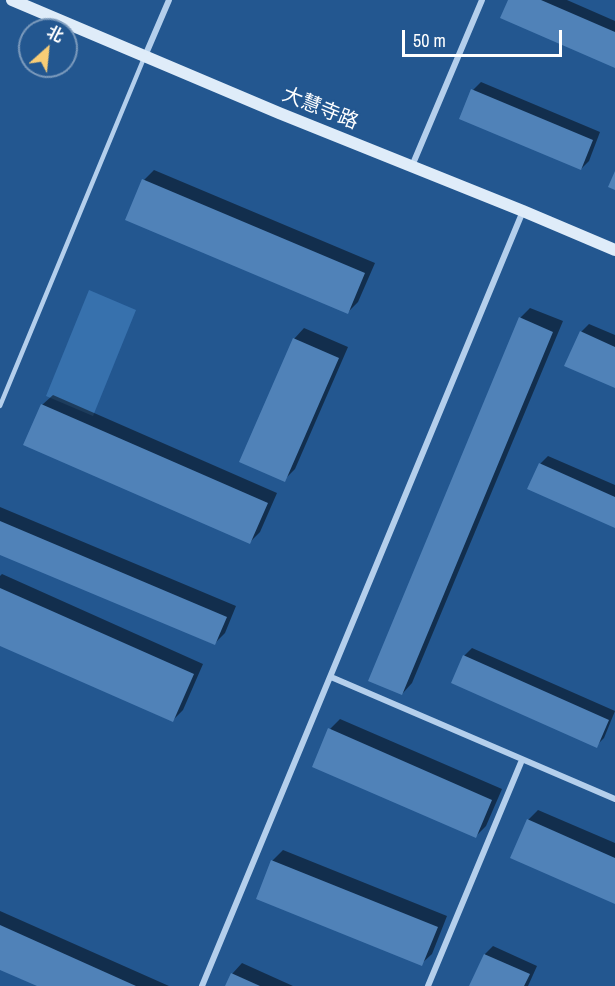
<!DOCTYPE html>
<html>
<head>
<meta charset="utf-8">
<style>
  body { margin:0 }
  #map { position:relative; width:615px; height:986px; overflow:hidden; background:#235790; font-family:"Archivo Narrow","Noto Sans SC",sans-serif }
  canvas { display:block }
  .north { position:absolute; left:18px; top:18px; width:60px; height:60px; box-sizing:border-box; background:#235790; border:2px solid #7b9abc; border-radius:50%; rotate:27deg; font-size:16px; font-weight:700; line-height:24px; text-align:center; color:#fff }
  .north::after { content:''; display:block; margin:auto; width:21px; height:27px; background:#f8cd76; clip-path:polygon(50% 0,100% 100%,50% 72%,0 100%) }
  .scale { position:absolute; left:402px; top:30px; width:160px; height:27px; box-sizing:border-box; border:3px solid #fff; border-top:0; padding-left:8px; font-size:18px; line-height:21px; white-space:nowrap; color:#fff; -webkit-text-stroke:4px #235790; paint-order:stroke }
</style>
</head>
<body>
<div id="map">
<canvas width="615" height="986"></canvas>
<div class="north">北</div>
<div class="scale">50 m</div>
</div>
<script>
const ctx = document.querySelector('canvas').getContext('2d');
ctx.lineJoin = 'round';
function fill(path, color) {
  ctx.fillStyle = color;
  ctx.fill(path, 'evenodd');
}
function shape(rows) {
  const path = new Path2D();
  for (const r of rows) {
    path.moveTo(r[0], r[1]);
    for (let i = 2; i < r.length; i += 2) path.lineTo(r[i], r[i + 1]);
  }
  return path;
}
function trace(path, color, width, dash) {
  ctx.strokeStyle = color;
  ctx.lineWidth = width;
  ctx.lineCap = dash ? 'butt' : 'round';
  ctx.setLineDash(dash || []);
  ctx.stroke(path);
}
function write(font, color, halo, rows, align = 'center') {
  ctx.font = font + ' "Archivo Narrow","Noto Sans SC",sans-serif';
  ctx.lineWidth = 4.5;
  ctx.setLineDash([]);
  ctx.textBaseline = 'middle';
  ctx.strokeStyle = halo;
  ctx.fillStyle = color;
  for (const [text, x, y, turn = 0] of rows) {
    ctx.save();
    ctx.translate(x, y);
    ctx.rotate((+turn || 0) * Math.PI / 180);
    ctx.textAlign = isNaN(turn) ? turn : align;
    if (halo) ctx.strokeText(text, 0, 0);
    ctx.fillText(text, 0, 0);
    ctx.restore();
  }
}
fill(shape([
  [89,290,136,310,93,416,46,396]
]), '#3771ad');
fill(shape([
  [509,0,567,0,615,21,615,66],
  [481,82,600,132,589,161,581,169,473,90],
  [154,170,375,263,358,302,347,313,144,180],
  [530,308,563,321,412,683,402,694,520,318],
  [589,324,615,335,615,386,581,332],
  [304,328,348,347,295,469,284,480,294,339],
  [53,395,277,493,260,532,250,542,42,405],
  [548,456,615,485,615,527,540,464],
  [0,507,236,606,225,633,214,644,0,553],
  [2,574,203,664,183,710,172,721,0,644,0,576],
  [472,648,615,711,604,738,596,746,464,656],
  [340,719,502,789,486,826,475,837,330,729],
  [538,810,615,843,615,902,528,820],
  [283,850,447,916,432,954,421,964,272,861],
  [0,911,169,986,41,986,0,968],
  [493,946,537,966,528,986,471,986,485,954],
  [242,963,293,986,226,986,232,974]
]), '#0007');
fill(shape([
  [508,0,541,0,615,32,615,68,500,18],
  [471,89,593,140,581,170,459,119],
  [615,171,615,190,608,187],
  [142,179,365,273,348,314,125,220],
  [519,317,553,332,402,695,368,681],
  [580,331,615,347,615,388,564,366],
  [293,338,339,358,285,482,239,462],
  [41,404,268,503,250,544,23,445],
  [539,463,615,497,615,528,527,489],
  [0,521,227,617,215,645,0,555],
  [0,588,194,674,173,722,0,646],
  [463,655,609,720,597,748,451,683],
  [328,728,492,800,476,838,312,767],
  [527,819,615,858,615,904,510,858],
  [271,860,438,927,422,966,256,899],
  [0,925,136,986,37,986,0,970],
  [484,954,530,974,524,986,469,986],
  [231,973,260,986,225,986]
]), '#5082b8');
trace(shape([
  [0,406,144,58]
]), '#b4cfec', 4.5);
trace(shape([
  [145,56,169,0],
  [412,166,482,0],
  [331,677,615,799],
  [202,986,523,211],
  [428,986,522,760]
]), '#b4cfec', 6);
trace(shape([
  [12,0,279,113,523,211,615,250]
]), '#dfecf9', 12);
write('20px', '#fff', '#235790', [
  ["大慧寺路",320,109,22]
]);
</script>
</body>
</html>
